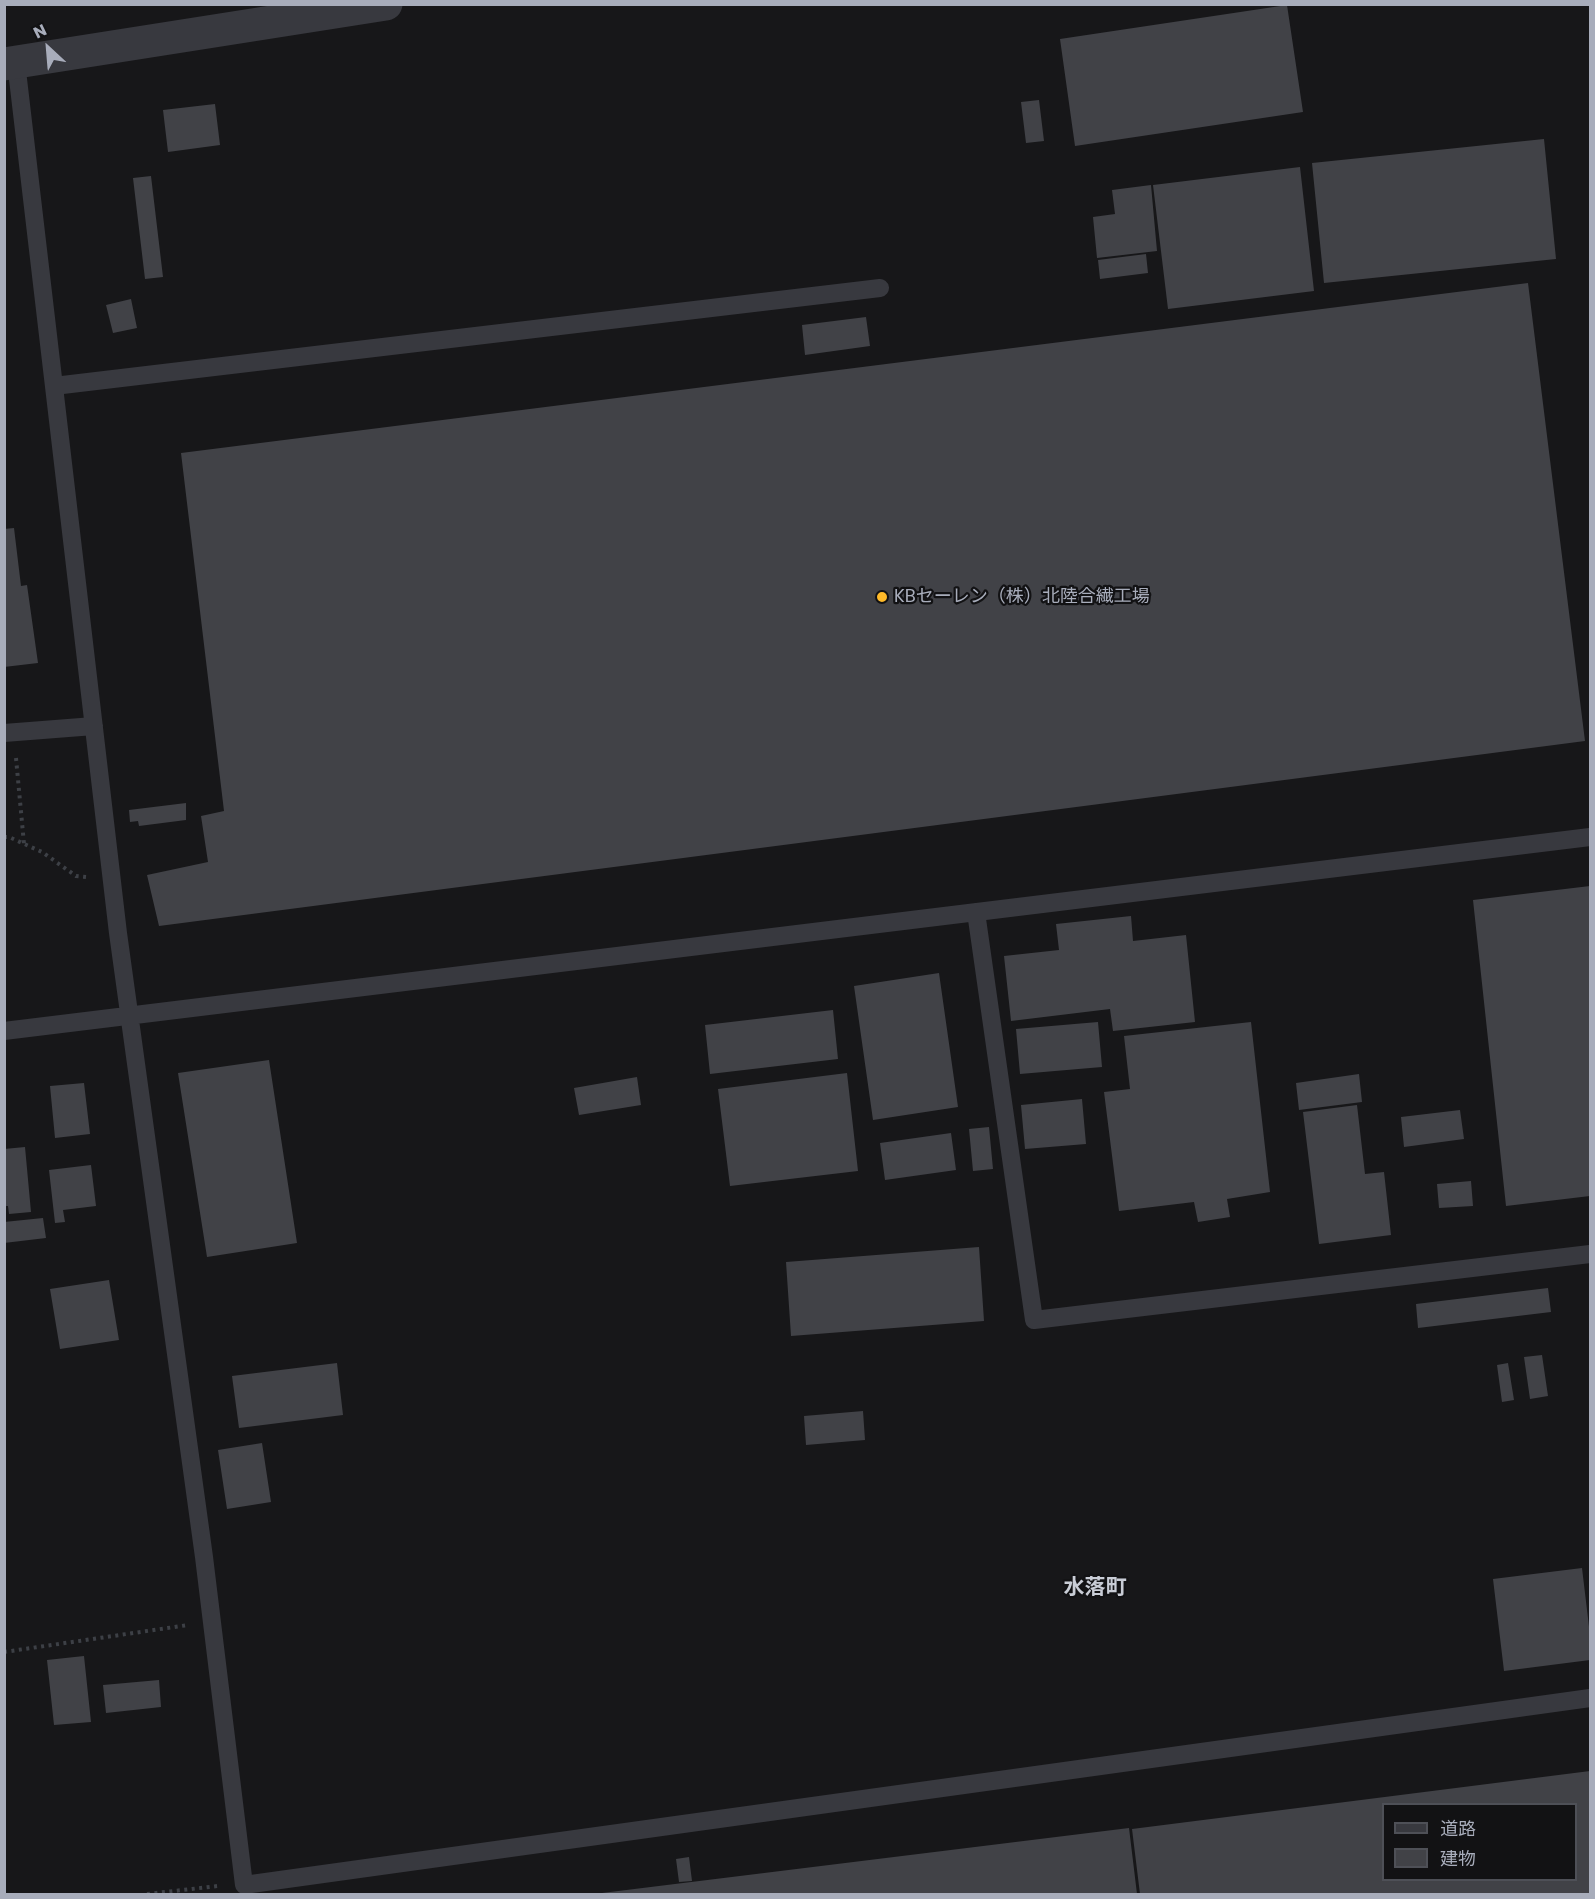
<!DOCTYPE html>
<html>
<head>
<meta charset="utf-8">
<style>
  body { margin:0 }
  #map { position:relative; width:1595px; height:1899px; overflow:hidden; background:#171719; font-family:Poppins,"Noto Sans JP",sans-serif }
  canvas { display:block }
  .frame { position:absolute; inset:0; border:6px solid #a8adbb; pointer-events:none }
  .legend { position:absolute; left:1382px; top:1803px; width:195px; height:78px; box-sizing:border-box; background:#121214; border:2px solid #4e5057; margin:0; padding:8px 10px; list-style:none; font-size:18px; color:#a8adbb }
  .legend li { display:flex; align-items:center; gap:12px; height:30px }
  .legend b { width:30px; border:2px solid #4e5057 }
  .north { position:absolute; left:18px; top:18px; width:60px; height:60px; -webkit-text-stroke:4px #121214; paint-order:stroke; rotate:334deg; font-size:16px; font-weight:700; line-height:24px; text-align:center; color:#a8adbb }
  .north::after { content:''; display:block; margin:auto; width:21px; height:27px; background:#a8adbb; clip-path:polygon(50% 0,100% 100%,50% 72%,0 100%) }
</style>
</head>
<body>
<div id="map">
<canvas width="1595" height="1899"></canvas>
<div class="frame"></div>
<ul class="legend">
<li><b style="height:8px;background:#38393f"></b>道路</li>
<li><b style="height:16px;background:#414247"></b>建物</li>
</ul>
<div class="north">N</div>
</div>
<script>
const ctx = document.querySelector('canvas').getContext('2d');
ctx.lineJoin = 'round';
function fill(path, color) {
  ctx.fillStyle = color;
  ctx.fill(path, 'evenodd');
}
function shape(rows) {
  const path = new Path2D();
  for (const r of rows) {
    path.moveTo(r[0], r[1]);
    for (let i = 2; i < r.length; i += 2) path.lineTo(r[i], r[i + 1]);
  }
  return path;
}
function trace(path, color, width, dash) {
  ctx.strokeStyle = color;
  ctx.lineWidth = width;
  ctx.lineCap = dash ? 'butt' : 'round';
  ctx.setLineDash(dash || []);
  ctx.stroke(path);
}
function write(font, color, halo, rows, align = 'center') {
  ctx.font = font + ' Poppins,"Noto Sans JP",sans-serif';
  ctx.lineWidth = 4.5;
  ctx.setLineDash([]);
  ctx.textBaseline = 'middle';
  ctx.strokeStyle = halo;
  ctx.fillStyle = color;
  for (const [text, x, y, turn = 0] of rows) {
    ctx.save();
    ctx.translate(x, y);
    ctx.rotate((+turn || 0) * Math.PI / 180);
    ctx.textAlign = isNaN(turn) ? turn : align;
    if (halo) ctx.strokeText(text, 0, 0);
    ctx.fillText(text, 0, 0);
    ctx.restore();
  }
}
fill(shape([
  [1287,5,1303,112,1075,146,1060,39],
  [1039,100,1044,141,1026,143,1021,102],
  [215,104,220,145,168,152,163,110],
  [1544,139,1556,259,1324,283,1312,163],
  [1300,167,1314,291,1168,309,1153,185],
  [151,176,163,277,145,279,133,178],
  [1151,185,1157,251,1097,258,1093,217,1115,214,1112,190],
  [1146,254,1148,273,1100,279,1098,260],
  [1528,283,1585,741,159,926,147,875,208,862,201,816,224,811,181,453],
  [131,299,137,328,113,333,106,305],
  [866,317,870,346,805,355,802,325],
  [14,528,21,586,27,585,38,663,4,667,4,529],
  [186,803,186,820,139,826,138,821,130,822,129,810],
  [1590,886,1590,1196,1506,1206,1473,900],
  [1131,916,1133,941,1186,935,1195,1022,1113,1031,1110,1009,1011,1021,1004,956,1059,950,1056,924],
  [939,973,958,1107,873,1120,854,986],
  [833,1010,838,1059,710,1074,705,1025],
  [1098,1022,1102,1067,1020,1074,1016,1029],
  [1251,1022,1270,1192,1227,1199,1230,1217,1198,1222,1194,1202,1119,1211,1104,1092,1130,1089,1124,1036],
  [269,1060,297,1243,207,1257,178,1073],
  [847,1073,858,1171,730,1186,718,1089],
  [1359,1074,1362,1102,1299,1110,1296,1083],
  [637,1077,641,1105,579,1115,574,1088],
  [84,1083,90,1134,55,1138,50,1086],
  [1082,1099,1086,1144,1025,1149,1021,1105],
  [1357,1105,1365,1174,1384,1172,1391,1235,1319,1244,1303,1112],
  [1460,1110,1464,1139,1404,1147,1401,1117],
  [989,1127,993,1169,973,1171,969,1129],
  [951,1133,956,1170,885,1180,880,1143],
  [25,1147,31,1212,9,1214,8,1206,4,1206,4,1149],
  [91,1165,96,1206,63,1210,65,1222,55,1223,49,1170],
  [1471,1181,1473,1206,1439,1208,1437,1184],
  [43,1218,46,1238,4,1243,4,1222],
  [979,1247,984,1321,791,1336,786,1262],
  [109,1280,119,1340,60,1349,50,1289],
  [1548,1288,1551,1312,1418,1328,1416,1304],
  [1542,1355,1548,1396,1530,1399,1524,1357],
  [337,1363,343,1415,239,1428,232,1376],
  [1508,1363,1514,1400,1502,1402,1497,1365],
  [863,1411,865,1440,806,1445,804,1416],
  [262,1443,271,1502,227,1509,218,1450],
  [1582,1568,1590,1635,1590,1660,1504,1671,1493,1579],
  [84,1656,91,1722,54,1725,47,1660],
  [159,1680,161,1707,106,1713,103,1685],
  [1590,1771,1590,1894,1140,1894,1132,1829],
  [1384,1804,1576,1804,1576,1880,1384,1880],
  [1129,1828,1137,1894,602,1894,602,1893],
  [689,1857,692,1881,679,1882,676,1859]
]), '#414247');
trace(shape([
  [16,758,24,844],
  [4,837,9,837,42,852,76,876,86,877],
  [4,1652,188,1625],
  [147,1894,218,1886]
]), '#3d4046', 4, [3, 4.5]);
trace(shape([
  [16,62,118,933,204,1557,244,1885,1590,1698],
  [54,386,880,288],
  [4,733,94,726],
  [976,912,1034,1320,1590,1254],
  [4,1031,1590,837]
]), '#38393f', 18);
trace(shape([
  [4,64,386,4]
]), '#38393f', 33);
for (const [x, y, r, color] of [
  [882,597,6,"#ffba29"]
]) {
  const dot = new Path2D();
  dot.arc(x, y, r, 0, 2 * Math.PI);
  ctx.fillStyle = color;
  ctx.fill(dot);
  trace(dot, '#121214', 2);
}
write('18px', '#a8adbb', '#121214', [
  ["KBセーレン（株）北陸合繊工場",894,597]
], 'left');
write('bold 21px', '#c9cdd6', '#121214', [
  ["水落町",1095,1589]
]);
</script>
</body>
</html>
